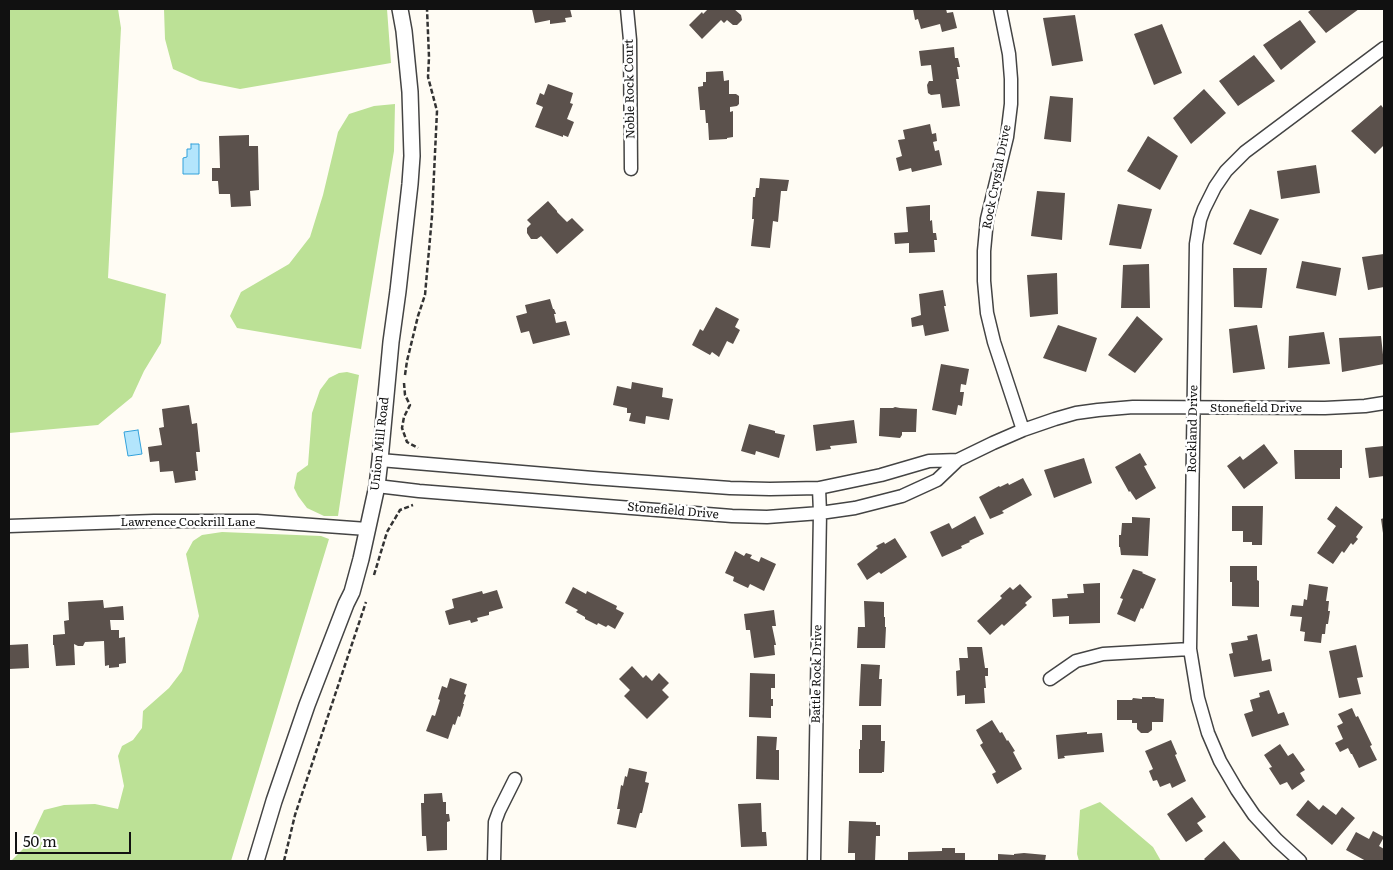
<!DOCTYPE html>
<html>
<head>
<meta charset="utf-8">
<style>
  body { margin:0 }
  #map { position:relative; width:1393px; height:870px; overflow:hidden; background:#fffcf4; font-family:Literata,serif }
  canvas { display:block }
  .frame { position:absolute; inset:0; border:10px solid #111; pointer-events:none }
  .scale { position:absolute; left:15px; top:832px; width:116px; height:22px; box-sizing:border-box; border:2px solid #111; border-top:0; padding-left:6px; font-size:15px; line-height:18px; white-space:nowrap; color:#111; -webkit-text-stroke:4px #fff; paint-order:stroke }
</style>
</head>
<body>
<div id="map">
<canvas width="1393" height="870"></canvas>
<div class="frame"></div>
<div class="scale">50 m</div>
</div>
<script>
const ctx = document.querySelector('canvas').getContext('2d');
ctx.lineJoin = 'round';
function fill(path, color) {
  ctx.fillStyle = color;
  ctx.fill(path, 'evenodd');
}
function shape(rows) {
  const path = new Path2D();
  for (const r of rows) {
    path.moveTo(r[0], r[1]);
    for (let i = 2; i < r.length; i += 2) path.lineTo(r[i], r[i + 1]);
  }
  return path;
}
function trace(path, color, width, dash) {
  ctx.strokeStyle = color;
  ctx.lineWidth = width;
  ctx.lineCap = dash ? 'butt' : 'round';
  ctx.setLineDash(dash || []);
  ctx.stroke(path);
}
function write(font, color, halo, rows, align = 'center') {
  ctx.font = font + ' Literata,serif';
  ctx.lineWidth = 5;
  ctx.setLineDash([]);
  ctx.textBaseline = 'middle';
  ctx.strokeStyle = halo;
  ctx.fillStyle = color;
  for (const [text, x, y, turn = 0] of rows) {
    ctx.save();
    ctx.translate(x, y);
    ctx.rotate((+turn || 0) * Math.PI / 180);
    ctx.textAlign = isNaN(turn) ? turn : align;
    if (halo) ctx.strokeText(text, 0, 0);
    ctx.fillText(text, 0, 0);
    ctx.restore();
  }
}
fill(shape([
  [9,9,118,9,121,28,108,278,166,294,161,343,144,371,132,397,98,425,9,433],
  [164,9,387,9,391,63,240,89,200,81,173,69,165,39],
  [395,104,394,151,361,349,237,328,230,316,241,292,289,264,310,237,323,195,338,132,349,114,374,106],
  [347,372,359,375,338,516,324,516,307,508,298,496,294,488,297,473,308,465,312,413,320,390,329,378,339,373],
  [222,532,321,536,329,539,231,861,11,861,28,844,44,810,64,805,95,804,118,809,124,786,118,756,122,746,133,740,142,728,143,711,169,688,182,671,199,616,186,554,193,541,202,535],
  [1100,802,1153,847,1161,861,1079,861,1077,854,1080,810]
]), '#bce196');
const water = shape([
  [191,144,199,144,199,174,183,174,183,158,187,157,187,149,191,149,191,144],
  [138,430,142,454,128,456,124,432,138,430]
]);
fill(water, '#b3e5fc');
trace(water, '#33a1da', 1);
fill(shape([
  [532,9,570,9,572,17,565,18,566,22,550,24,550,20,535,23],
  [708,9,734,9,741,15,742,20,737,25,733,25,727,20,724,23,721,20,702,39,689,25,702,12,703,14],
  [913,9,946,9,947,13,953,12,957,28,942,32,940,24,921,29,918,19,915,20],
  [1312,9,1359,9,1326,33,1308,12],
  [1075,15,1083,61,1052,66,1043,18],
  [1300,20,1316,42,1281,70,1263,45],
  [1162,24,1182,73,1154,85,1134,34],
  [954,47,955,58,958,58,960,67,957,67,959,79,956,79,960,106,942,108,940,94,931,95,928,93,927,85,929,81,933,81,931,65,921,66,919,51],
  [1254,55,1275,81,1238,106,1219,81],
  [723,71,724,81,729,80,729,94,736,94,739,96,739,104,737,106,730,107,730,112,733,111,733,137,727,138,727,139,709,140,708,123,706,123,705,110,700,110,698,87,703,86,703,82,706,82,706,72],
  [548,84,573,93,570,103,573,104,567,119,574,122,568,137,563,135,563,137,535,127,543,107,536,104,540,93,544,95],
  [1204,89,1226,113,1191,144,1173,118],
  [1050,96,1073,98,1071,142,1044,139],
  [1381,105,1384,109,1384,145,1375,154,1351,131],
  [930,124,932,134,936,133,937,141,933,142,935,151,939,150,942,165,912,172,911,168,899,171,896,158,902,156,898,140,905,139,903,130],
  [249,135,249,146,258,146,259,190,250,191,251,206,231,207,230,194,219,194,218,181,212,181,212,168,220,168,219,136],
  [1148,136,1178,156,1160,190,1127,171],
  [1316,165,1320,193,1281,199,1277,171],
  [760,178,789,180,787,191,781,191,778,222,773,221,770,248,751,246,754,219,752,219,753,197,755,197,756,188,759,188],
  [1037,191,1065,193,1062,240,1031,236],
  [548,201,557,211,557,212,567,222,572,218,584,230,557,254,541,236,537,239,531,239,527,233,527,228,531,224,527,220],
  [1118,204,1152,209,1141,249,1109,245],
  [930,205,930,221,932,220,933,233,936,233,937,240,934,240,935,252,909,253,909,243,895,244,894,233,908,232,906,207],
  [1250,209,1279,219,1261,255,1233,244],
  [1384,254,1384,287,1368,290,1362,257],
  [1302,261,1341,268,1336,296,1296,288],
  [1149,264,1150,308,1121,308,1123,265],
  [1233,268,1267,268,1262,308,1234,307],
  [1057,273,1058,314,1030,317,1027,275],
  [943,290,946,306,944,306,949,331,925,336,923,325,912,327,911,318,921,315,919,294],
  [550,299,553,309,554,309,556,314,554,314,556,323,566,321,570,335,533,344,529,331,521,333,516,316,527,313,525,305],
  [716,307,739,319,735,327,740,330,733,344,727,341,719,357,712,352,710,355,692,345,700,329,703,331],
  [1137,316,1163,339,1135,373,1108,355],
  [1058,325,1097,338,1086,372,1043,358],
  [1257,325,1265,369,1233,373,1229,329],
  [1324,332,1330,364,1288,368,1289,336],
  [1381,336,1384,364,1342,372,1339,338],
  [941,364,969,369,966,385,961,384,960,392,964,392,962,406,958,405,956,415,932,410],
  [632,382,663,388,662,397,673,399,669,420,646,416,645,424,629,421,631,413,627,413,627,408,613,405,617,386,631,389],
  [189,405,192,424,197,423,200,452,196,452,198,471,195,471,196,480,175,483,173,471,160,472,159,461,150,462,148,447,162,445,159,428,164,427,162,409],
  [895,407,900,408,917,409,916,432,902,432,902,435,900,438,879,436,880,408,893,408],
  [854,420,857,443,830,446,831,449,816,451,813,425],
  [749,424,775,431,775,433,785,435,779,458,756,451,755,455,741,451],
  [1264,444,1278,463,1244,489,1227,466,1240,456,1243,460],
  [1384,446,1384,476,1369,478,1365,448],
  [1294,450,1342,450,1342,468,1340,468,1340,479,1295,479],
  [1140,453,1147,465,1144,466,1156,488,1136,500,1130,491,1129,492,1115,467],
  [1084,458,1092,483,1054,498,1044,470],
  [1023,478,1032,495,1002,511,1004,513,990,519,979,497,999,486,1000,487,1008,483,1009,485],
  [1232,506,1263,506,1262,545,1252,545,1252,542,1243,542,1243,531,1232,531],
  [1336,506,1363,527,1356,537,1358,539,1353,545,1351,543,1344,553,1342,551,1333,564,1317,553,1336,526,1327,519],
  [975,516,984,534,969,541,970,542,961,546,962,548,942,557,930,532,949,523,952,529],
  [1132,517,1150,518,1148,556,1121,555,1120,547,1119,547,1119,535,1121,535,1122,523,1132,523],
  [1384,518,1384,533,1383,533,1381,519],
  [895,538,907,557,881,574,879,572,867,580,857,564,878,548,876,546,884,542,885,544],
  [735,551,744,556,746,553,752,555,750,558,759,562,761,557,776,564,764,591,750,584,748,588,733,581,734,577,725,573],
  [1230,566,1257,566,1257,580,1259,581,1259,607,1232,606,1232,582,1230,582],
  [1133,569,1143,572,1142,573,1156,579,1143,609,1141,608,1135,622,1117,614,1123,599,1120,598],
  [1100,583,1100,623,1069,624,1069,616,1053,617,1052,599,1068,598,1067,594,1084,593,1083,584],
  [1020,584,1032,597,1025,603,1027,605,1004,626,1002,624,990,635,977,621,1002,598,1000,596,1010,587,1013,590],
  [1309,584,1328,587,1326,601,1329,601,1328,611,1330,611,1328,624,1326,624,1325,634,1322,634,1321,643,1304,641,1305,632,1300,631,1302,617,1290,616,1292,605,1303,606,1304,599,1307,600],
  [573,587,586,594,587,591,617,606,616,609,624,613,615,629,608,625,606,627,598,623,597,625,585,619,585,617,576,612,578,610,565,603],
  [497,590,503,608,489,612,489,615,477,618,478,621,471,623,470,620,449,625,445,611,454,608,452,599,482,591,483,594],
  [103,600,104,608,123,606,124,620,110,620,111,630,119,630,119,638,125,637,126,663,119,664,119,667,109,668,109,665,105,666,104,641,85,642,83,646,78,646,74,644,75,665,56,666,54,645,53,645,53,635,65,634,64,621,69,620,68,602],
  [864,601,884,602,884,617,885,617,885,627,886,627,885,648,857,648,858,627,865,627],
  [774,610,776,626,772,626,776,645,774,645,775,655,754,658,750,630,746,630,744,614],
  [1257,634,1262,661,1270,659,1272,671,1234,677,1229,654,1233,653,1231,643,1248,640,1247,636],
  [28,644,29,668,9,669,9,645],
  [1356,645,1363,677,1357,678,1361,694,1339,698,1329,651],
  [967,647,982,647,985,668,988,668,988,676,985,676,986,688,984,688,985,703,965,704,965,695,957,696,956,671,960,670,959,658,968,658],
  [861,664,880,665,879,679,882,679,881,706,859,706],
  [632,666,643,678,646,675,652,681,659,673,669,683,662,690,669,697,647,719,624,696,630,690,619,679],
  [750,673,775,674,775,688,771,688,771,699,773,699,773,706,771,706,771,718,749,717],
  [450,678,467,684,464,694,466,695,463,704,464,704,460,717,458,716,455,725,453,724,448,739,426,731,432,715,435,716,440,700,438,699,442,686,447,688],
  [1269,690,1278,714,1284,712,1289,725,1252,737,1244,714,1253,711,1250,700,1260,697,1259,693],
  [1142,697,1155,697,1155,698,1164,699,1163,722,1152,722,1152,730,1148,733,1141,733,1137,729,1137,723,1132,723,1132,720,1117,720,1117,700,1132,700,1133,698,1142,699],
  [1352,708,1356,717,1358,716,1372,745,1370,746,1377,760,1359,768,1352,754,1351,754,1348,748,1340,752,1335,743,1343,739,1337,726,1343,723,1338,714],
  [992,720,1000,733,1002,732,1007,741,1008,740,1015,751,1013,752,1022,769,997,784,992,774,996,772,980,745,983,743,976,730],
  [862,725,881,725,881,741,885,741,884,772,882,772,882,773,859,773,859,749,860,749,860,740,862,740],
  [1087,732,1087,734,1102,733,1104,752,1064,756,1065,758,1058,759,1056,735],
  [757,736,777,737,776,750,779,750,779,780,756,779],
  [1171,740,1177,754,1175,755,1186,781,1172,788,1170,783,1160,787,1157,780,1153,781,1149,771,1153,769,1145,751],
  [1280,744,1288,756,1293,753,1305,770,1300,773,1305,781,1292,790,1287,782,1280,785,1269,768,1272,767,1264,755],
  [629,768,647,772,645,782,649,783,642,813,640,813,636,828,617,824,620,809,617,809,619,798,621,785,623,786,625,776,627,777],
  [442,793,443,802,446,802,446,814,449,814,450,821,447,822,447,850,427,851,426,836,422,836,421,803,424,803,424,794],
  [1192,797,1206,817,1197,823,1203,831,1186,842,1167,814],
  [1308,800,1319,810,1323,805,1336,815,1342,807,1355,818,1332,845,1296,815],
  [761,803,762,832,766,832,767,846,741,847,738,804],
  [849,821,876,822,876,825,880,825,880,836,876,836,875,861,855,861,855,853,848,853],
  [1373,831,1384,837,1379,846,1384,849,1384,861,1366,861,1346,850,1356,832,1369,839],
  [1224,841,1241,861,1206,861,1204,859],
  [942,848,955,848,955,853,965,853,965,861,908,861,908,852,942,851],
  [1024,853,1046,855,1045,861,998,861,998,854,1014,855,1014,854]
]), '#5b514c');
const minor = shape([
  [627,9,630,40,631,169],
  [1000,9,1009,54,1011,79,1011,104,1007,137,987,219,984,251,984,281,987,313,994,342,1023,430],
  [380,460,593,478,730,488,770,489,819,488,881,475,929,461,958,460],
  [377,486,419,491,732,516,767,517,820,513,855,508,902,496,937,480,958,460,993,443,1023,430,1055,419,1076,413,1098,410,1133,407,1325,408,1365,406,1384,403],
  [9,526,154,521,257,521,367,529],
  [1050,679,1076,661,1103,654,1190,649],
  [494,861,495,822,499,811,515,779],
  [814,861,820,513,819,488],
  [1300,861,1277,840,1254,815,1237,790,1220,761,1208,733,1198,698,1190,649,1196,244,1200,220,1204,209,1215,187,1226,171,1245,152,1384,48]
]);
const tertiary = shape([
  [256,861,274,801,307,705,346,604,352,592,361,559,377,486,380,460,391,342,398,291,410,184,412,156,410,92,404,31,400,9]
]);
trace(minor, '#444', 15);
trace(tertiary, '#444', 18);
trace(shape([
  [405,375,407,361,418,316,425,295,432,216,437,111,428,77,429,57,427,9],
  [404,383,405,395,410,405,404,417,402,428,407,442,418,448],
  [374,575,387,532,400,510,413,505],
  [284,861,295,815,366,602]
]), '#333', 2.5, [5, 2.5]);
trace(minor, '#fff', 12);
trace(tertiary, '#fff', 15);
write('12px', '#111', '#fff', [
  ["Noble Rock Court",630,89,-91],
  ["Rock Crystal Drive",997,177,-79],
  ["Stonefield Drive",1256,408],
  ["Rockland Drive",1193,429,-89],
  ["Union Mill Road",380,444,-84],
  ["Stonefield Drive",673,511,5],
  ["Lawrence Cockrill Lane",188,522],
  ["Battle Rock Drive",817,674,-89]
]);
</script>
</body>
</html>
